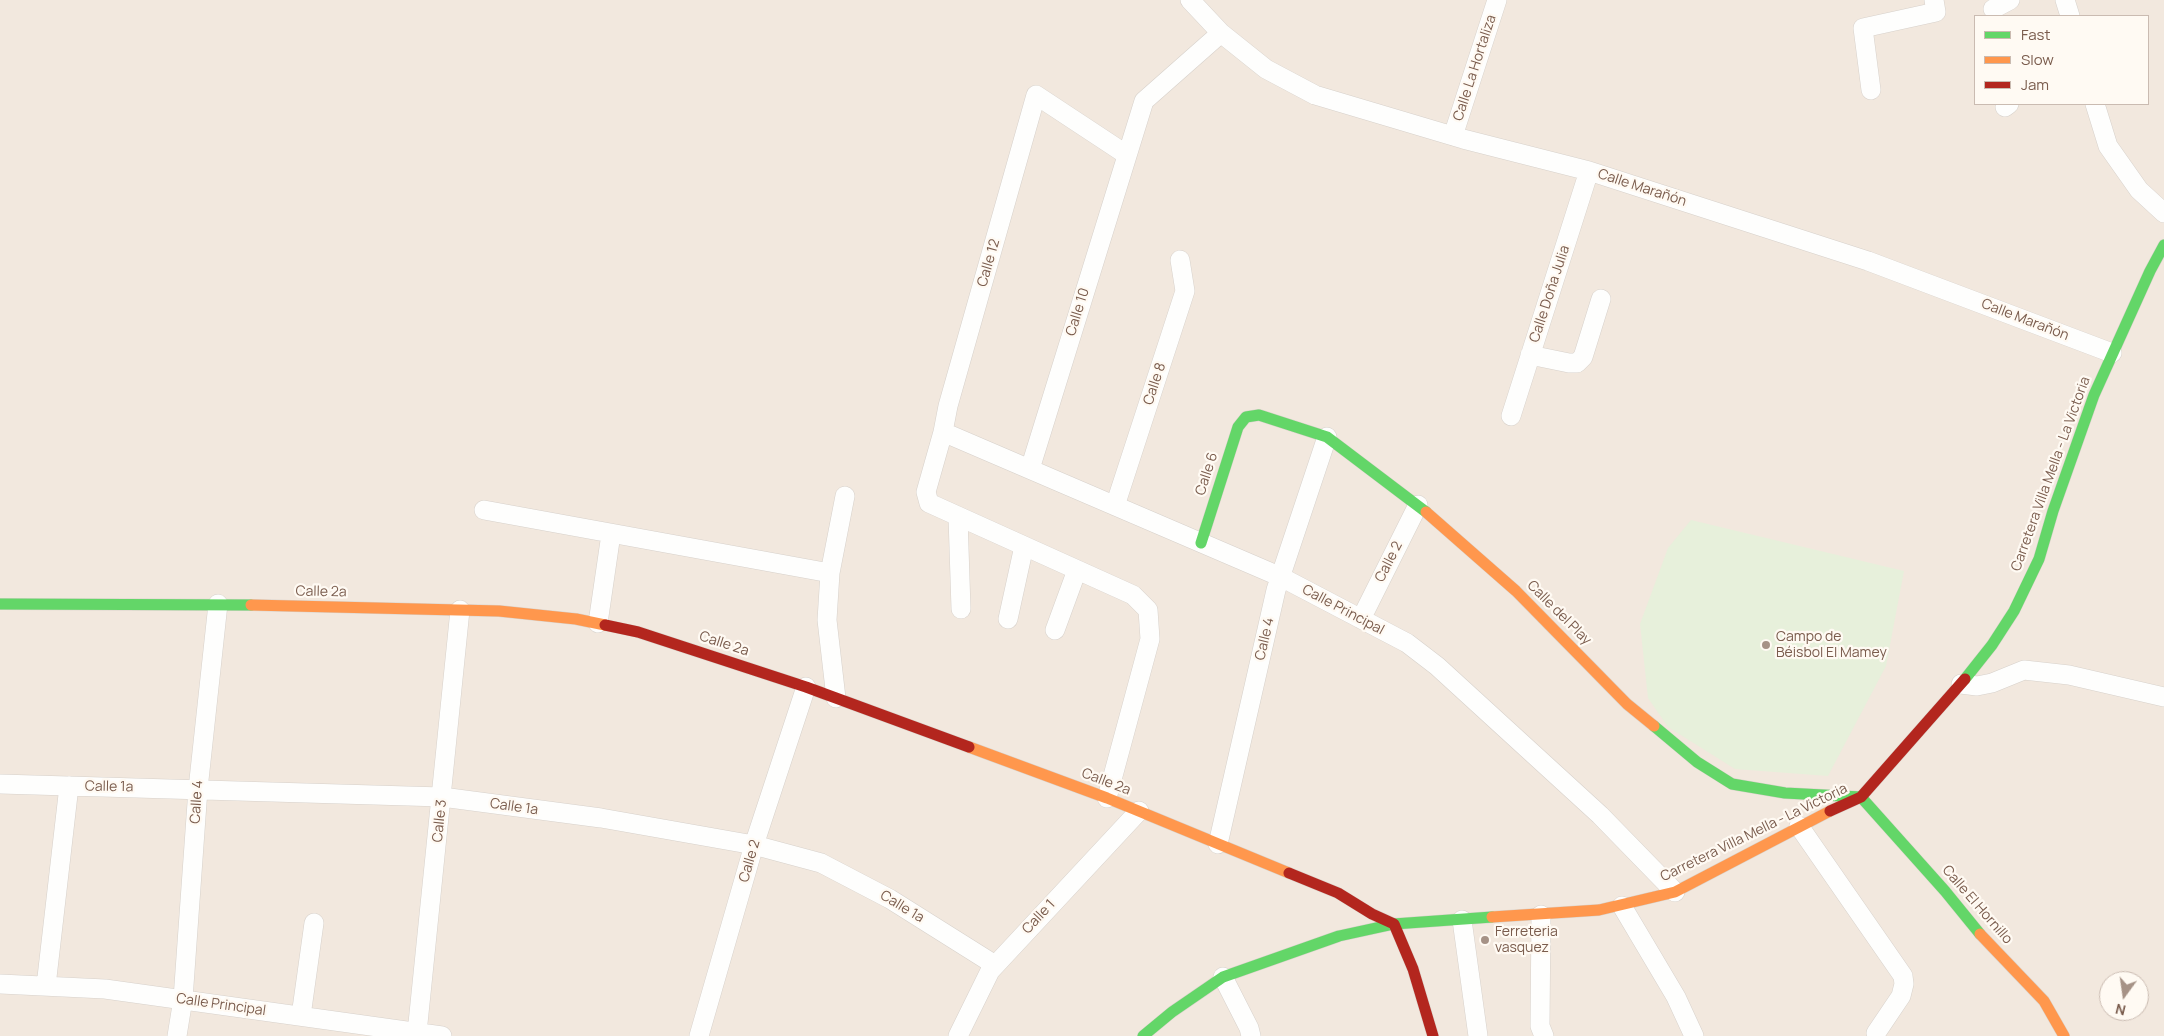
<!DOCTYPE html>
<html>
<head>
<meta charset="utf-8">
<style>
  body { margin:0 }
  #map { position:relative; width:2164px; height:1036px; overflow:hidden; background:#f9f5f0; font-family:Manrope,sans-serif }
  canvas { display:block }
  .legend { position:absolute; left:1974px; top:15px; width:175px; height:90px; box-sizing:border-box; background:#fffaf3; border:1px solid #cabbb1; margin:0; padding:6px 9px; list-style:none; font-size:15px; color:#7a5c4d }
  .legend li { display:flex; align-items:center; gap:10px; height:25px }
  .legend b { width:25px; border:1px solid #cabbb1 }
  .north { position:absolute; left:2099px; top:971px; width:50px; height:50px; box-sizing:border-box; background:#fffaf3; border:1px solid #cabbb1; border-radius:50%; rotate:194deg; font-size:14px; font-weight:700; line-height:20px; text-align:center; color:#7a5c4d }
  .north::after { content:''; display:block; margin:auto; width:18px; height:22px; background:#a69286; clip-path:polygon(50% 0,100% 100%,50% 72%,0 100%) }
</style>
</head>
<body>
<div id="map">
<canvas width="2164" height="1036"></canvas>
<ul class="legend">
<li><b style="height:6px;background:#63d668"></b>Fast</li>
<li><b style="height:6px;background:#ff974d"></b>Slow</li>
<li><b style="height:6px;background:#b3261e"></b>Jam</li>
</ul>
<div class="north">N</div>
</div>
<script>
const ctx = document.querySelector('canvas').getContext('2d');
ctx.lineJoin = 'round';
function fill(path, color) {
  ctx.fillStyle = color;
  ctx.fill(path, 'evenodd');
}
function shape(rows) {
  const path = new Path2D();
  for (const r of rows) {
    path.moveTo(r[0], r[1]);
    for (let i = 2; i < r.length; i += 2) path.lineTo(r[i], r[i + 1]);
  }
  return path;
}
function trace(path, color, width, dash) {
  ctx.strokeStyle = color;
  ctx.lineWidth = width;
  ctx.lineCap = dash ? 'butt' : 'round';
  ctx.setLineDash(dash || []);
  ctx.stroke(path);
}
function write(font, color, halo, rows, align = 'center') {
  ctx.font = font + ' Manrope,sans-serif';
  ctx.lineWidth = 4.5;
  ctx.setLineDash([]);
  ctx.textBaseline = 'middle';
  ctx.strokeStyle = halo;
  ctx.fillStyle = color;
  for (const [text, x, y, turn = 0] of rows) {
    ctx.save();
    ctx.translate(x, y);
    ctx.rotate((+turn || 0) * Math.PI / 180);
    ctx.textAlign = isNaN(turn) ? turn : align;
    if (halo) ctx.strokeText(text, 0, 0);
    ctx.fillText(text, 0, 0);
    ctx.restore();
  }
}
fill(shape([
  [0,0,2164,0,2164,1036,0,1036],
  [1975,16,2148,16,2148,104,1975,104],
  [2109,981,2139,981,2139,1011,2109,1011]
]), '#f2e8de');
fill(shape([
  [1691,520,1904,571,1886,666,1828,776,1735,769,1668,727,1648,698,1640,624,1668,548]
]), '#e7f0db');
const street = shape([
  [1190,0,1221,33,1266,69,1315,95,1463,139,1589,171,1868,261,2112,353],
  [2065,0,2070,16],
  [1993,9,2010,0],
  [1871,90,1863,28,1936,12,1934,0],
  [2095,104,2108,146,2139,190,2164,213],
  [2005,107,2009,104],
  [1453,136,1497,0],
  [1530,355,1569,363,1577,363,1583,357,1601,299],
  [1511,416,1589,171],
  [943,432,1281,577,1407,643,1437,666,1600,815,1675,892],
  [1030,469,1144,101,1221,33],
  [1115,506,1185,291,1180,260],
  [484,510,830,573,827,620,836,698],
  [958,517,961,609],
  [830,573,845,496],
  [1008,619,1024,546],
  [1361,619,1418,505],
  [598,623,611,534],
  [1055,630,1077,570],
  [1961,684,1977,686,1992,683,2024,670,2069,675,2164,697],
  [0,784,442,797,601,818,754,845,821,863,890,899,995,965],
  [1107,798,1150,639,1148,610,1133,595,929,503,926,492,943,432,948,406,1036,95,1127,155],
  [1799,826,1903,976,1904,984,1901,996,1876,1033],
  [1218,844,1276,590,1327,437],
  [1622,906,1676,997,1694,1036],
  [1541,915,1540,1026,1544,1036],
  [1462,920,1478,1036],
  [1223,977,1249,1028,1251,1036],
  [0,984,105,989,442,1036],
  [46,986,69,786],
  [301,1016,314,923],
  [417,1033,460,610],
  [177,1036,183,999,198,789,218,604],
  [699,1036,754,845,806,687],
  [958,1036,990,971,1139,811]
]);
const fast = shape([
  [1201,543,1238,427,1246,417,1259,415,1327,437,1426,512],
  [0,604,251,605],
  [1965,679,1992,645,2014,611,2039,559,2053,511,2094,395,2150,271,2164,245],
  [1654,726,1697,762,1732,784,1785,793,1861,797,1945,891,1980,934],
  [1143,1036,1172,1012,1223,977,1339,936,1394,924,1492,917]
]);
const slow = shape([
  [1426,512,1516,591,1627,704,1654,726],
  [251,605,499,611,576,619,605,625],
  [969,747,1107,798,1289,873],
  [1492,917,1599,910,1675,892,1830,811],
  [1980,934,2044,1001,2064,1036]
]);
const jam = shape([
  [605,625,638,632,806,687,969,747],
  [1830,811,1861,797,1965,679],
  [1289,873,1338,893,1372,914,1394,924,1413,969,1433,1036]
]);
trace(street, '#d7d1cb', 20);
trace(fast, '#d9d2cb', 12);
trace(slow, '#d9d2cb', 12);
trace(jam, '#d9d2cb', 12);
trace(street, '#fefefd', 19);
trace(fast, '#63d668', 11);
trace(slow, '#ff974d', 11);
trace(jam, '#b3261e', 11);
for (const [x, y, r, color] of [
  [1766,645,5,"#a69286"],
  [1485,940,5,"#a69286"]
]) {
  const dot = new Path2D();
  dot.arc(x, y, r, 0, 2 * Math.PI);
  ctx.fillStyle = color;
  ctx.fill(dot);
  trace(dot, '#fffaf3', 2);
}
write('14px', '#7a5c4d', '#fffaf3', [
  ["Calle La Hortaliza",1475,68,-72],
  ["Calle Marañón",1642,188,18],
  ["Calle 12",989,263,-74],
  ["Calle Doña Julia",1550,294,-72],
  ["Calle 10",1078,312,-73],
  ["Calle Marañón",2025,320,21],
  ["Calle 8",1155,384,-72],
  ["Calle 6",1207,474,-72],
  ["Carretera Villa Mella - La Victoria",2051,474,-70],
  ["Calle 2",1389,562,-63],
  ["Calle 2a",321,592,1],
  ["Calle Principal",1343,610,28],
  ["Calle del Play",1559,613,45],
  ["Calle 4",1265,639,-77],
  ["Calle 2a",724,644,18],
  ["Calle 2a",1106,782,21],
  ["Calle 1a",109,787,1],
  ["Calle 4",197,802,-86],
  ["Calle 1a",514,807,8],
  ["Calle 3",440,821,-84],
  ["Carretera Villa Mella - La Victoria",1754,833,-26],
  ["Calle 2",750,861,-74],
  ["Calle El Hornillo",1977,905,49],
  ["Calle 1a",902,907,31],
  ["Calle 1",1039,917,-47],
  ["Calle Principal",221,1005,8]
]);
write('14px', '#7a5c4d', '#fffaf3', [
  ["Campo de",1776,637],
  ["Béisbol El Mamey",1776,653],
  ["Ferreteria",1495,932],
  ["vasquez",1495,948]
], 'left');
</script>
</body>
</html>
